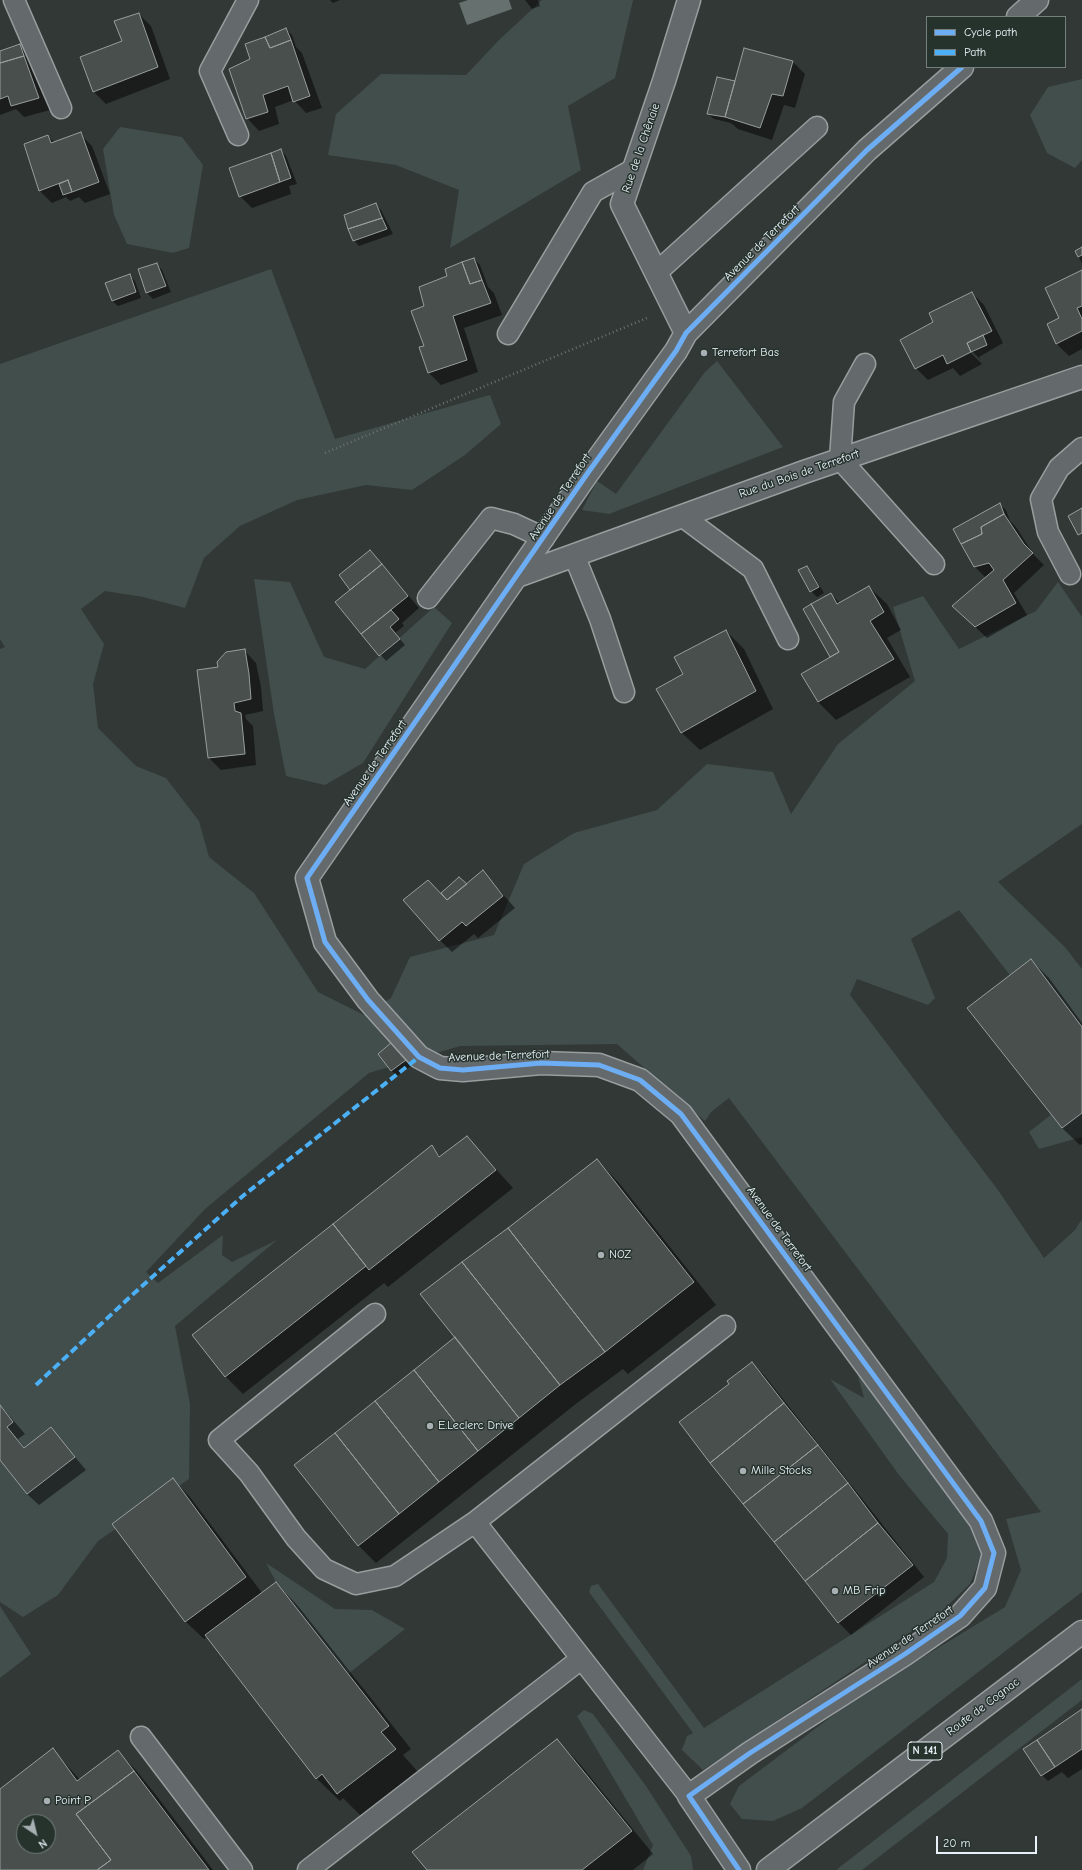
<!DOCTYPE html>
<html>
<head>
<meta charset="utf-8">
<style>
  body { margin:0 }
  #map { position:relative; width:1082px; height:1870px; overflow:hidden; background:#313835; font-family:"Comic Neue",sans-serif }
  canvas { display:block }
  .legend { position:absolute; left:926px; top:16px; width:140px; height:52px; box-sizing:border-box; background:#26332d; border:1px solid #747f7e; margin:0; padding:5px 7px; list-style:none; font-size:12px; color:#e8f1f8 }
  .legend li { display:flex; align-items:center; gap:8px; height:20px }
  .legend b { width:20px; border:1px solid #747f7e }
  .north { position:absolute; left:16px; top:1814px; width:40px; height:40px; box-sizing:border-box; background:#26332d; border:1px solid #747f7e; border-radius:50%; rotate:145deg; font-size:11px; font-weight:700; line-height:16px; text-align:center; color:#e8f1f8 }
  .north::after { content:''; display:block; margin:auto; width:14px; height:18px; background:#a8b0b4; clip-path:polygon(50% 0,100% 100%,50% 72%,0 100%) }
  .scale { position:absolute; left:936px; top:1836px; width:101px; height:18px; box-sizing:border-box; border:2px solid #e8f1f8; border-top:0; padding-left:5px; font-size:12px; line-height:14px; white-space:nowrap; color:#e8f1f8; -webkit-text-stroke:3px #26332d; paint-order:stroke }
</style>
</head>
<body>
<div id="map">
<canvas width="1082" height="1870"></canvas>
<ul class="legend">
<li><b style="height:5px;background:#6dadf4"></b>Cycle path</li>
<li><b style="height:5px;background:#4cb0f7"></b>Path</li>
</ul>
<div class="north">N</div>
<div class="scale">20 m</div>
</div>
<script>
const ctx = document.querySelector('canvas').getContext('2d');
ctx.lineJoin = 'round';
function fill(path, color) {
  ctx.fillStyle = color;
  ctx.fill(path, 'evenodd');
}
function shape(rows) {
  const path = new Path2D();
  for (const r of rows) {
    path.moveTo(r[0], r[1]);
    for (let i = 2; i < r.length; i += 2) path.lineTo(r[i], r[i + 1]);
  }
  return path;
}
function trace(path, color, width, dash) {
  ctx.strokeStyle = color;
  ctx.lineWidth = width;
  ctx.lineCap = dash ? 'butt' : 'round';
  ctx.setLineDash(dash || []);
  ctx.stroke(path);
}
function write(font, color, halo, rows, align = 'center') {
  ctx.font = font + ' "Comic Neue",sans-serif';
  ctx.lineWidth = 3;
  ctx.setLineDash([]);
  ctx.textBaseline = 'middle';
  ctx.strokeStyle = halo;
  ctx.fillStyle = color;
  for (const [text, x, y, turn = 0] of rows) {
    ctx.save();
    ctx.translate(x, y);
    ctx.rotate((+turn || 0) * Math.PI / 180);
    ctx.textAlign = isNaN(turn) ? turn : align;
    if (halo) ctx.strokeText(text, 0, 0);
    ctx.fillText(text, 0, 0);
    ctx.restore();
  }
}
fill(shape([
  [542,0,633,0,615,78,568,106,581,170,450,248,459,190,396,165,328,155,336,114,381,74,466,75,499,40],
  [1082,79,1082,160,1075,168,1047,153,1030,115,1048,87],
  [120,127,182,137,203,165,189,248,173,253,127,244,114,215,103,149],
  [271,269,335,439,490,395,501,424,465,455,412,490,366,485,297,500,240,526,204,558,185,608,143,597,105,591,81,609,104,644,93,684,98,728,136,766,166,778,199,821,209,857,254,893,318,992,364,1015,391,998,410,957,494,935,524,864,574,833,657,810,707,764,773,772,791,814,838,744,915,681,893,607,923,596,959,649,1036,611,1058,582,1082,617,1082,824,998,882,1065,947,1082,969,1082,1057,1016,983,959,910,911,939,935,998,928,1005,857,979,850,995,998,1190,1044,1258,1075,1230,1082,1219,1082,1592,802,1808,773,1821,742,1819,730,1804,739,1786,856,1698,1005,1607,1021,1570,1006,1519,1041,1512,729,1098,711,1112,705,1121,617,1044,460,1046,369,1073,205,1209,146,1272,158,1283,223,1235,222,1255,232,1262,277,1240,175,1326,190,1404,189,1479,98,1541,58,1595,23,1617,0,1602,0,649,5,647,0,639,0,364],
  [717,361,783,447,609,514,582,510,597,481,616,494,705,372],
  [254,579,290,582,324,657,365,669,434,607,452,623,363,763,325,785,286,776,274,714],
  [1082,1072,1082,1137,1039,1149,1029,1132,1072,1098],
  [858,1376,867,1380,976,1522,982,1555,970,1584,942,1611,703,1770,682,1750,687,1736,693,1733,589,1592,591,1586,598,1584,704,1728,934,1582,947,1558,948,1534,899,1475,830,1379,864,1398],
  [266,1563,335,1609,372,1610,405,1629,348,1674,276,1582],
  [0,1606,31,1654,0,1678],
  [1082,1679,1082,1700,862,1870,836,1870],
  [584,1710,593,1714,646,1786,691,1856,693,1870,643,1870,653,1845,577,1716]
]), '#424e4b');
fill(shape([
  [468,0,509,0,512,9,467,25,459,3]
]), '#66716f');
fill(shape([
  [330,0,340,0,333,3],
  [525,0,538,0,540,6,532,9],
  [139,14,151,26,170,79,106,104,94,92,81,57,123,42],
  [286,29,292,35,296,47,302,53,322,108,306,113,294,100,275,107,279,124,259,131,247,118,252,60],
  [19,45,25,51,30,63,36,69,50,110,24,117,16,109,0,115,0,52],
  [793,62,805,74,795,108,784,105,772,140,738,129,731,123,714,119,708,114,736,82],
  [80,134,92,146,110,194,85,203,79,197,70,201,66,197,52,203,40,191,48,136,55,143],
  [281,150,286,156,297,184,289,186,291,194,252,208,240,196],
  [375,204,381,210,393,234,359,246,354,240],
  [1082,248,1082,263,1076,252],
  [474,259,480,265,488,287,494,293,502,315,464,328,478,372,441,385,429,373,421,348,425,346,426,307,449,276],
  [157,264,162,270,171,292,153,299,147,293,139,270],
  [1082,271,1082,349,1069,356,1057,344,1048,325,1060,318],
  [129,275,135,281,141,298,118,306,112,301],
  [972,293,984,305,1003,343,979,357,981,360,972,351,969,351,982,364,960,376,953,368,928,380,916,368,934,323],
  [1000,505,1006,510,1010,521,1016,527,1034,555,1044,565,1014,593,1027,615,987,638,953,606,986,578,975,567,962,544],
  [370,551,419,608,402,623,404,626,395,633,405,645,386,661,362,633,352,590],
  [806,567,812,573,824,593,817,597,811,591],
  [869,587,887,604,901,630,887,638,910,677,836,720,818,702,802,674,832,657,804,609,831,594,840,603],
  [726,631,744,649,773,709,700,750,682,733,657,689,684,674],
  [244,650,256,663,261,687,263,711,245,715,246,719,253,726,256,765,221,770,209,758,219,668],
  [483,872,515,908,478,938,474,934,452,952,440,940,441,894,459,879,466,886],
  [1031,960,1049,978,1082,1023,1082,1144,1080,1145,1062,1128,968,1009],
  [398,1049,411,1066,397,1076,391,1070],
  [467,1137,513,1188,388,1287,384,1283,243,1394,226,1377,193,1335,432,1147,441,1157],
  [597,1160,619,1183,716,1305,628,1374,623,1369,577,1403,376,1563,358,1545,456,1337],
  [752,1363,764,1375,924,1577,851,1635,839,1623,681,1423,730,1384],
  [0,1405,25,1434,18,1439,25,1448,51,1429,86,1470,39,1505,27,1494,0,1458],
  [173,1480,190,1497,262,1593,276,1583,298,1606,411,1749,403,1755,418,1772,361,1816,343,1798,340,1801,317,1779,208,1636,204,1639,186,1622,113,1524],
  [1082,1710,1082,1769,1068,1778,1062,1772,1048,1781,1042,1775],
  [557,1740,579,1763,653,1854,633,1870,428,1870],
  [53,1750,80,1780,118,1752,135,1769,156,1795,213,1870,0,1870,0,1790],
  [24,1822,48,1822,48,1846,24,1846]
]), '#0007');
const building = shape([
  [139,13,158,67,93,92,80,57,122,41,114,21,139,13],
  [286,28,291,40,270,48,265,37,286,28],
  [265,37,270,48,291,40,310,96,293,102,288,86,263,95,268,112,246,119,229,69,250,59,245,44,265,37],
  [20,44,24,56,0,63,0,51,20,44],
  [744,48,793,61,783,96,772,94,760,128,725,117,744,48],
  [24,56,39,98,11,106,8,96,0,99,0,63,24,56],
  [717,77,735,81,725,117,707,114,717,77],
  [81,132,99,182,72,192,68,180,39,191,24,144,48,135,51,143,81,132],
  [281,149,291,178,280,182,271,153,281,149],
  [271,153,280,182,239,197,229,168,271,153],
  [68,180,72,192,63,195,59,184,68,180],
  [376,203,382,218,348,229,344,215,376,203],
  [382,218,387,229,353,241,348,229,382,218],
  [1082,247,1082,255,1078,257,1075,251,1082,247],
  [474,258,482,280,470,284,462,262,474,258],
  [462,262,470,284,482,280,491,303,453,316,467,360,428,373,419,347,424,346,411,311,424,306,419,287,447,276,445,269,462,262],
  [157,263,166,286,146,293,138,269,157,263],
  [1082,270,1082,306,1077,308,1082,319,1082,331,1056,344,1047,324,1059,318,1045,288,1082,270],
  [130,274,136,292,112,301,105,283,130,274],
  [972,292,992,331,967,343,971,352,947,364,943,355,915,369,900,340,933,322,929,313,972,292],
  [983,335,987,345,971,352,967,343,983,335],
  [1000,503,1004,514,981,527,982,534,961,544,953,529,1000,503],
  [1082,508,1082,533,1078,535,1068,516,1082,508],
  [1004,514,1024,544,1033,553,1003,580,1016,603,975,627,952,606,994,570,989,563,974,567,961,544,982,534,981,527,1004,514],
  [370,550,382,564,350,590,339,575,370,550],
  [382,564,408,596,361,634,335,602,382,564],
  [807,566,819,587,810,592,798,570,807,566],
  [869,586,884,612,870,621,894,659,818,702,801,674,839,652,811,604,831,593,837,604,869,586],
  [811,604,839,652,830,657,803,609,811,604],
  [391,610,399,619,390,627,400,639,379,656,361,634,391,610],
  [726,630,756,691,681,733,656,689,683,674,674,657,726,630],
  [245,649,249,674,251,699,234,703,235,711,241,713,245,754,208,758,197,670,218,667,217,662,226,652,245,649],
  [483,870,503,896,466,926,462,922,439,941,403,900,428,880,447,900,483,870],
  [459,877,467,884,447,900,441,893,459,877],
  [1031,959,1082,1027,1082,1113,1062,1128,967,1008,1031,959],
  [392,1042,406,1060,391,1071,378,1054,392,1042],
  [467,1136,496,1170,369,1270,333,1224,432,1145,439,1157,467,1136],
  [597,1159,694,1282,605,1352,508,1228,597,1159],
  [333,1224,366,1266,225,1377,192,1335,333,1224],
  [508,1228,605,1352,560,1385,462,1262,508,1228],
  [462,1262,560,1385,519,1418,420,1294,462,1262],
  [455,1337,519,1418,478,1451,414,1370,455,1337],
  [752,1362,784,1403,710,1463,679,1422,729,1384,727,1381,752,1362],
  [414,1370,478,1451,439,1482,375,1401,414,1370],
  [375,1401,439,1482,399,1514,335,1433,375,1401],
  [784,1403,818,1445,743,1504,710,1463,784,1403],
  [0,1405,13,1422,7,1427,24,1448,51,1427,75,1457,27,1494,0,1460,0,1405],
  [335,1433,399,1514,358,1546,294,1465,335,1433],
  [818,1445,848,1483,774,1542,743,1504,818,1445],
  [173,1478,246,1577,185,1622,112,1524,173,1478],
  [848,1483,878,1523,805,1581,774,1542,848,1483],
  [878,1523,913,1565,838,1623,805,1581,878,1523],
  [276,1582,389,1726,381,1732,396,1749,337,1794,322,1774,316,1779,205,1635,276,1582],
  [1082,1709,1082,1749,1055,1767,1037,1740,1082,1709],
  [557,1739,632,1831,582,1870,427,1870,412,1852,557,1739],
  [1037,1740,1055,1767,1041,1776,1023,1749,1037,1740],
  [53,1748,77,1781,118,1750,134,1771,76,1814,111,1860,97,1870,0,1870,0,1789,53,1748],
  [24,1822,48,1822,48,1846,24,1846,24,1822],
  [134,1771,209,1870,97,1870,111,1860,76,1814,134,1771]
]);
fill(building, '#494f4d');
trace(building, '#989d9e', 1);
const lane = shape([
  [14,0,61,108],
  [238,135,210,71,248,0],
  [656,273,817,127],
  [508,334,593,192,634,169],
  [865,364,844,402,840,459,934,564],
  [682,516,753,569,788,639],
  [574,555,600,619,624,692],
  [1070,574,1048,532,1041,499,1059,468,1082,448],
  [428,598,491,518,514,524,544,538],
  [375,1314,219,1440,249,1473,296,1538,324,1569,356,1584,395,1576,475,1522],
  [141,1737,242,1870],
  [689,1796,475,1522,725,1326],
  [308,1870,581,1659]
]);
const street = shape([
  [1018,17,1037,0],
  [686,333,622,204,664,81,689,0],
  [517,576,804,472,1082,377],
  [739,1870,689,1796,750,1753,905,1654,960,1616,985,1588,994,1553,981,1521,681,1114,640,1080,599,1065,541,1063,463,1070,440,1068,419,1057,368,1000,325,942,307,878,587,474,676,351,686,333,867,150,962,67]
]);
const primary = shape([
  [768,1870,1082,1632]
]);
trace(lane, '#989d9e', 23);
trace(street, '#989d9e', 25);
trace(primary, '#989d9e', 25);
trace(shape([
  [325,453,647,318]
]), '#6d7170', 2.5, [1, 3]);
trace(lane, '#646a6b', 20);
trace(street, '#646a6b', 22);
trace(primary, '#646a6b', 22);
trace(shape([
  [36,1385,131,1296,244,1195,419,1057]
]), '#4cb0f7', 4, [8, 4]);
trace(shape([
  [739,1870,689,1796,750,1753,905,1654,960,1616,985,1588,994,1553,981,1521,681,1114,640,1080,599,1065,541,1063,463,1070,440,1068,419,1057,368,1000,325,942,307,878,587,474,676,351,686,333,867,150,962,67]
]), '#6dadf4', 5);
for (const [x, y, r, color] of [
  [704,353,4,"#a8b0b4"],
  [601,1255,4,"#a8b0b4"],
  [430,1426,4,"#a8b0b4"],
  [743,1471,4,"#a8b0b4"],
  [835,1591,4,"#a8b0b4"],
  [47,1801,4,"#a8b0b4"]
]) {
  const dot = new Path2D();
  dot.arc(x, y, r, 0, 2 * Math.PI);
  ctx.fillStyle = color;
  ctx.fill(dot);
  trace(dot, '#26332d', 1.5);
}
for (const [x, y, w] of [
  [925,1751,34]
]) {
  const box = new Path2D();
  box.roundRect(x - w / 2, y - 9, w, 18, 3);
  ctx.fillStyle = '#26332d';
  ctx.fill(box);
  trace(box, '#e8f1f8', 1);
}
write('bold 11px', '#e8f1f8', null, [
  ["N 141",925,1751]
]);
write('12px', '#e8f1f8', '#26332d', [
  ["Rue de la Chênaie",641,148,-71],
  ["Avenue de Terrefort",762,243,-45],
  ["Rue du Bois de Terrefort",799,474,-19],
  ["Avenue de Terrefort",560,497,-56],
  ["Avenue de Terrefort",375,763,-55],
  ["Avenue de Terrefort",499,1056,-2],
  ["Avenue de Terrefort",779,1229,54],
  ["Avenue de Terrefort",910,1637,-34],
  ["Route de Cognac",983,1707,-37]
]);
write('12px', '#e8f1f8', '#26332d', [
  ["Terrefort Bas",712,353],
  ["NOZ",609,1255],
  ["E.Leclerc Drive",438,1426],
  ["Mille Stocks",751,1471],
  ["MB Frip",843,1591],
  ["Point P",55,1801]
], 'left');
</script>
</body>
</html>
